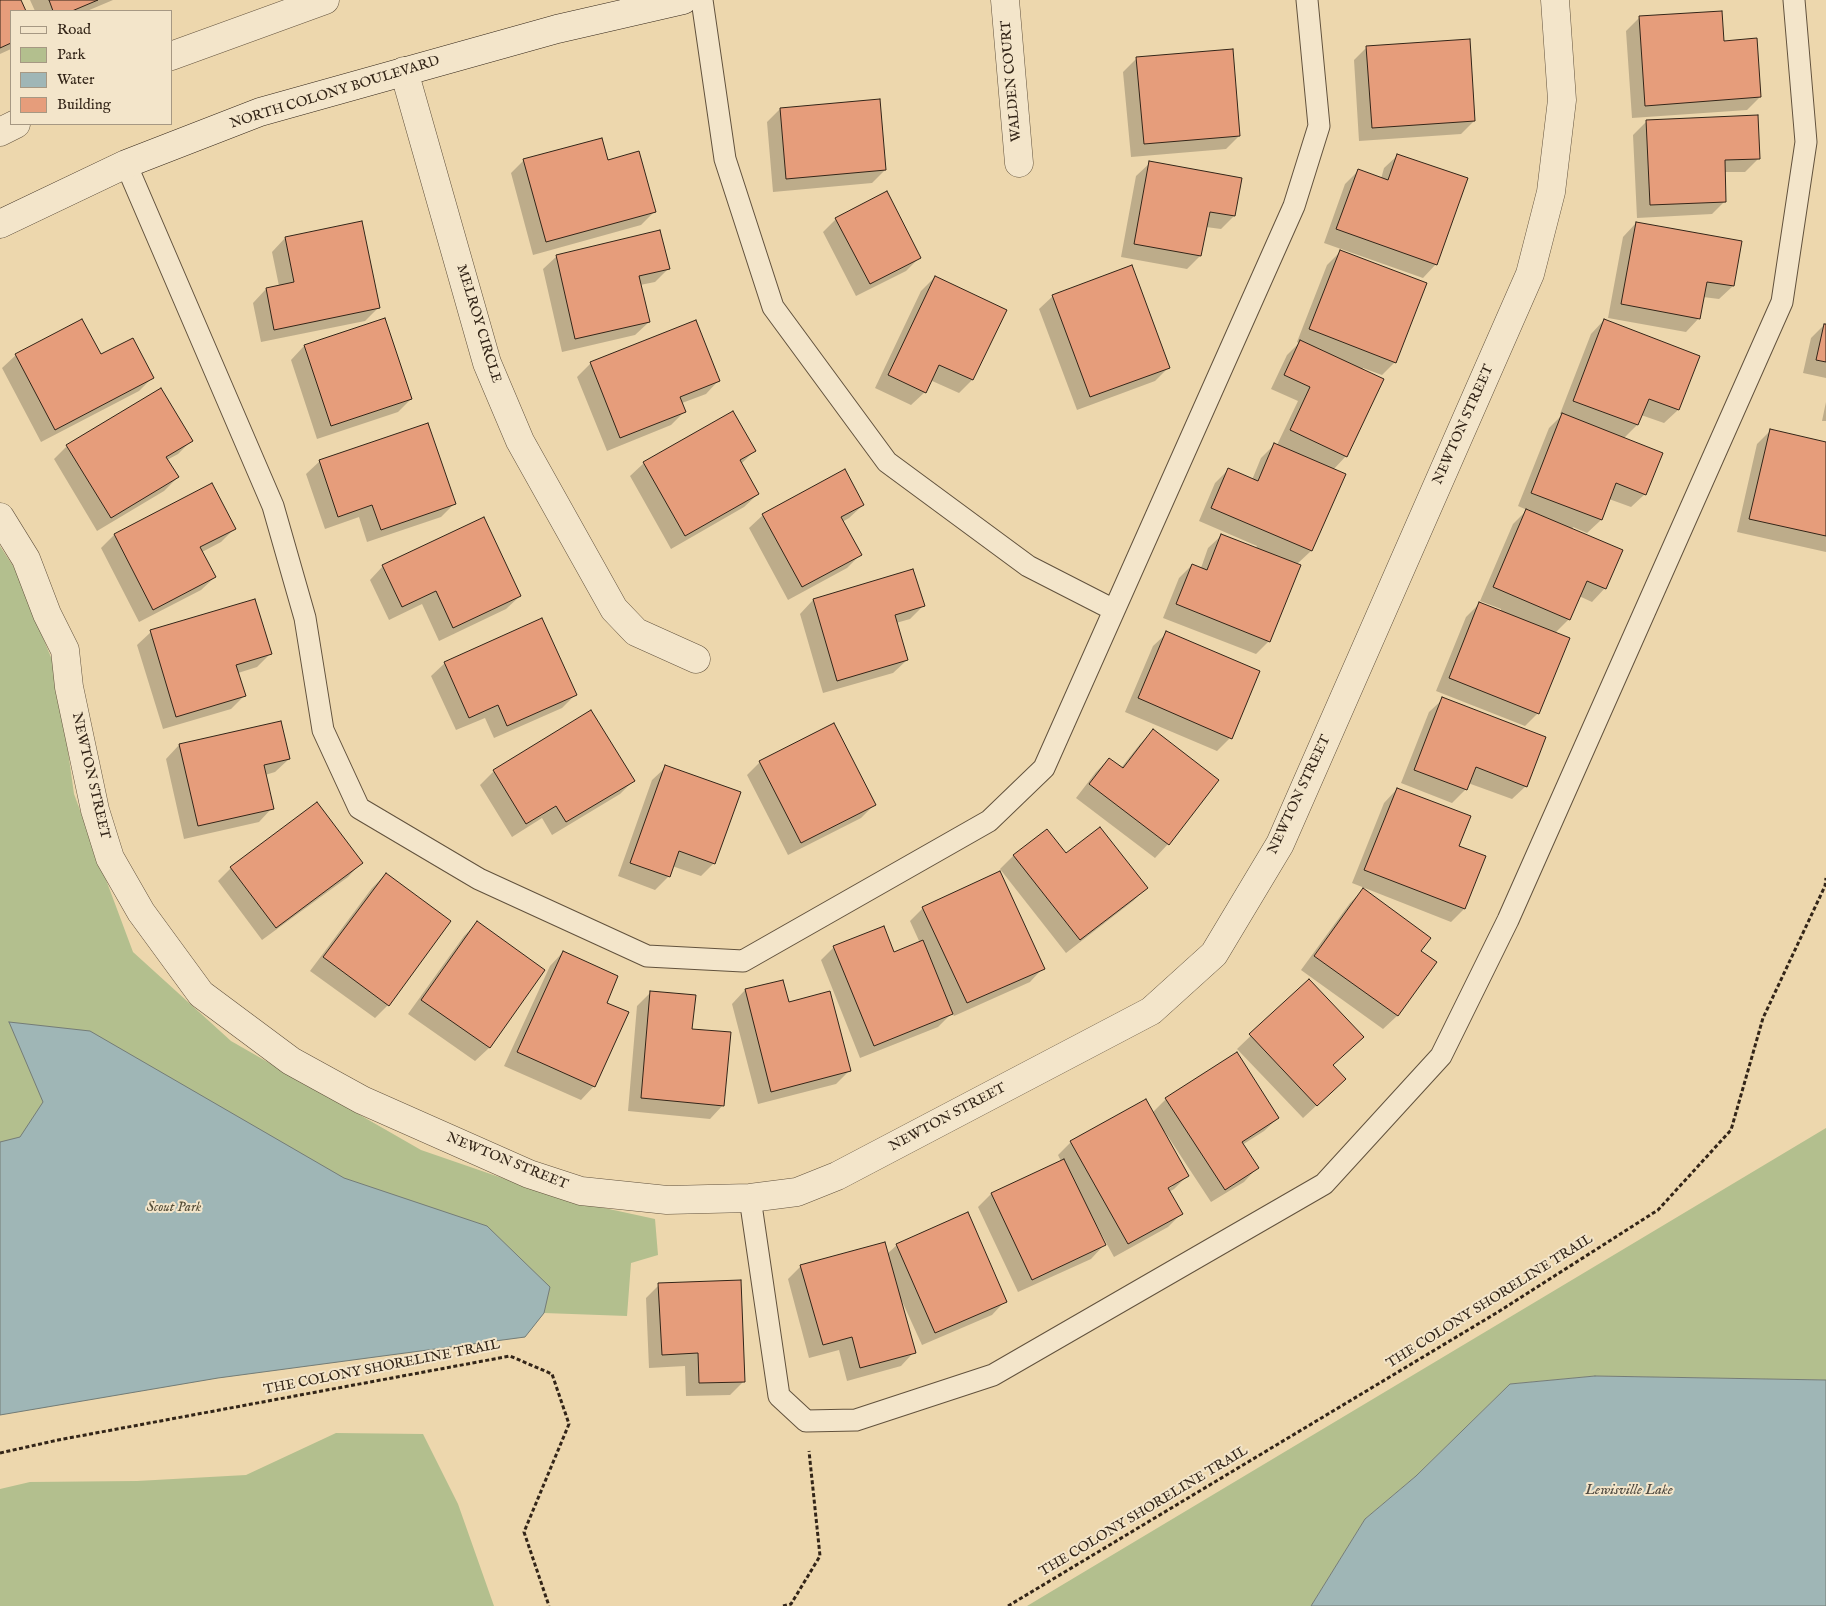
<!DOCTYPE html>
<html>
<head>
<meta charset="utf-8">
<style>
  body { margin:0 }
  #map { position:relative; width:1826px; height:1606px; overflow:hidden; background:#edd7ad; font-family:"IM FELL English",serif }
  canvas { display:block }
  .legend { position:absolute; left:10px; top:10px; width:162px; height:115px; box-sizing:border-box; background:#f3e5ca; border:1px solid #a69883; margin:0; padding:6px 9px; list-style:none; font-size:15px; color:#332518 }
  .legend li { display:flex; align-items:center; gap:10px; height:25px }
  .legend b { width:25px; border:1px solid #a69883 }
</style>
</head>
<body>
<div id="map">
<canvas width="1826" height="1606"></canvas>
<ul class="legend">
<li><b style="height:6px;background:#f3e5ca"></b>Road</li>
<li><b style="height:14px;background:#b3bf8e"></b>Park</li>
<li><b style="height:14px;background:#9fb6b6"></b>Water</li>
<li><b style="height:14px;background:#e69d7b"></b>Building</li>
</ul>
</div>
<script>
const ctx = document.querySelector('canvas').getContext('2d');
ctx.lineJoin = 'round';
function fill(path, color) {
  ctx.fillStyle = color;
  ctx.fill(path, 'evenodd');
}
function shape(rows) {
  const path = new Path2D();
  for (const r of rows) {
    path.moveTo(r[0], r[1]);
    for (let i = 2; i < r.length; i += 2) path.lineTo(r[i], r[i + 1]);
  }
  return path;
}
function trace(path, color, width, dash) {
  ctx.strokeStyle = color;
  ctx.lineWidth = width;
  ctx.lineCap = dash ? 'butt' : 'round';
  ctx.setLineDash(dash || []);
  ctx.stroke(path);
}
function write(font, color, halo, rows, align = 'center') {
  ctx.font = font + ' "IM FELL English",serif';
  ctx.lineWidth = 4;
  ctx.setLineDash([]);
  ctx.textBaseline = 'middle';
  ctx.strokeStyle = halo;
  ctx.fillStyle = color;
  for (const [text, x, y, turn = 0] of rows) {
    ctx.save();
    ctx.translate(x, y);
    ctx.rotate((+turn || 0) * Math.PI / 180);
    ctx.textAlign = isNaN(turn) ? turn : align;
    if (halo) ctx.strokeText(text, 0, 0);
    ctx.fillText(text, 0, 0);
    ctx.restore();
  }
}
fill(shape([
  [0,546,15,569,57,672,74,794,133,952,231,1041,421,1150,563,1199,655,1219,658,1255,631,1263,627,1316,544,1313,525,1337,218,1378,0,1415],
  [1826,1128,1826,1380,1595,1376,1510,1384,1416,1476,1365,1519,1311,1606,1027,1606],
  [336,1433,423,1434,458,1504,494,1606,0,1606,0,1489,30,1482,137,1481,246,1475]
]), '#b3bf8e');
const water = shape([
  [9,1022,90,1031,344,1178,487,1226,550,1287,544,1313,525,1337,218,1378,0,1415,0,1142,20,1137,43,1102,9,1022],
  [1595,1376,1826,1380,1826,1606,1311,1606,1365,1519,1416,1476,1510,1384,1595,1376]
]);
fill(water, '#9fb6b6');
trace(water, '#747c77', 1);
fill(shape([
  [0,0,20,0,25,11,11,11,11,49,0,54],
  [30,0,113,0,87,11,35,11],
  [1639,18,1723,42,1760,97,1747,110,1632,118,1626,31],
  [1367,47,1474,121,1461,134,1359,141,1354,60],
  [1137,58,1239,136,1226,149,1131,157,1123,72],
  [780,109,885,170,872,183,773,192,767,122],
  [1647,121,1759,158,1745,172,1724,172,1725,201,1712,214,1637,218,1633,135],
  [1398,155,1436,264,1423,278,1324,243,1345,184,1358,171,1381,179,1384,168],
  [524,160,654,212,641,225,533,255,511,173],
  [1150,163,1234,216,1221,229,1206,227,1200,256,1187,269,1121,257,1136,176],
  [836,219,920,257,906,271,856,296,823,232],
  [1636,223,1740,242,1733,286,1719,299,1703,297,1699,318,1686,332,1608,318,1623,237],
  [285,238,378,308,365,321,261,342,253,303,266,289,279,286,272,252],
  [1342,250,1341,251,1395,362,1382,375,1363,368,1346,456,1333,470,1344,475,1311,551,1297,564,1269,641,1256,654,1163,618,1179,578,1192,565,1201,568,1208,548,1222,535,1256,548,1257,546,1199,521,1215,483,1229,469,1252,480,1261,458,1275,444,1277,445,1298,401,1271,389,1287,355,1299,343,1297,342,1327,265],
  [557,256,668,269,655,282,640,285,649,322,635,335,562,352,543,269],
  [935,277,1005,311,972,380,959,393,930,380,925,392,911,405,875,388,921,291],
  [1053,296,1169,367,1155,381,1077,410,1039,309],
  [385,320,411,399,398,412,317,439,291,360,304,346],
  [1604,320,1698,356,1678,410,1664,423,1641,415,1637,425,1623,439,1645,494,1631,507,1609,499,1601,520,1587,533,1573,527,1572,529,1605,588,1592,602,1579,596,1569,619,1555,633,1538,713,1525,726,1436,691,1466,617,1479,604,1500,612,1501,609,1480,601,1513,524,1527,510,1518,506,1549,428,1562,415,1560,414,1591,334],
  [1824,325,1826,325,1826,378,1803,373,1811,338],
  [16,355,100,356,152,378,139,391,41,442,2,368],
  [591,363,719,380,706,394,682,403,685,411,671,425,607,451,577,377],
  [1826,402,1826,421,1822,421],
  [1770,431,1826,443,1826,552,1737,532,1757,444],
  [192,440,178,454,167,460,178,477,164,491,97,531,54,459,67,446],
  [754,451,741,464,758,494,744,507,671,549,630,476,644,463],
  [320,461,454,504,441,517,367,542,359,517,325,529,306,474],
  [863,505,849,518,842,522,860,555,847,568,788,600,749,528,763,515],
  [234,529,221,542,202,552,215,577,201,590,139,622,101,548,114,535],
  [383,566,520,596,506,609,439,641,422,604,389,620,370,580],
  [913,571,923,606,910,619,896,623,907,660,893,673,823,693,800,614,813,600],
  [151,632,270,654,257,667,238,673,245,695,231,709,163,729,137,645],
  [1167,633,1230,738,1217,751,1125,712,1153,646],
  [445,663,575,695,562,708,494,738,485,718,456,730,431,676],
  [1443,699,1526,786,1512,799,1468,783,1466,789,1452,803,1401,783,1429,712],
  [591,712,633,781,620,794,552,835,542,818,512,837,480,785,494,771],
  [1153,731,1218,781,1168,844,1155,858,1076,798,1096,772,1109,759,1121,768,1140,744],
  [179,745,289,759,275,772,265,775,272,808,259,822,184,839,166,759],
  [760,762,874,805,861,818,788,855,747,775],
  [666,767,714,863,701,876,672,866,669,876,655,890,618,876,652,780],
  [1397,789,1457,846,1464,909,1451,922,1352,883,1384,803],
  [1046,830,1066,855,1146,888,1133,901,1066,953,1000,869,1013,856],
  [361,863,348,877,262,940,218,881,231,868],
  [386,874,388,1005,375,1018,310,971,372,888],
  [1363,890,1420,951,1435,963,1397,1016,1383,1029,1301,970,1350,903],
  [923,908,1043,968,1030,982,954,1016,952,1013,938,1027,860,1058,821,960,834,947,894,954,920,943,910,921],
  [477,923,544,970,489,1048,475,1061,408,1014,464,936],
  [563,952,605,1003,594,1086,581,1100,504,1066,550,966],
  [1309,980,1332,1066,1331,1092,1303,1118,1237,1049],
  [745,990,788,1003,849,1071,836,1084,758,1104,732,1004],
  [651,992,723,1105,710,1119,628,1111,637,1006],
  [1166,1099,1278,1118,1264,1131,1242,1145,1257,1168,1244,1182,1211,1202,1165,1132,1163,1133,1187,1176,1174,1189,1169,1192,1181,1214,1168,1227,1114,1257,1097,1226,1095,1227,1104,1245,1091,1259,1018,1292,978,1207,991,1194,1061,1161,1058,1155,1071,1142,1152,1113],
  [1173,1183,1173,1186,1163,1192],
  [897,1245,1005,1301,992,1315,922,1345,901,1299,900,1299,914,1352,901,1366,847,1381,839,1350,809,1358,788,1279,801,1266,887,1254],
  [659,1285,744,1381,730,1395,686,1396,685,1366,649,1368,646,1298]
]), '#0003');
const building = shape([
  [0,0,21,0,26,11,11,11,11,43,0,48,0,0],
  [49,0,98,0,72,11,53,11,49,0],
  [1722,11,1724,41,1757,38,1761,97,1645,106,1639,16,1722,11],
  [1470,39,1475,121,1372,128,1366,46,1470,39],
  [1233,49,1240,136,1144,144,1136,57,1233,49],
  [880,99,886,170,786,179,780,108,880,99],
  [1758,115,1760,159,1725,160,1726,202,1650,205,1646,120,1758,115],
  [602,138,608,160,639,151,656,212,546,242,523,159,602,138],
  [1397,154,1468,178,1437,265,1336,229,1358,169,1388,180,1397,154],
  [1149,161,1242,178,1235,216,1210,212,1201,256,1134,244,1149,161],
  [887,191,921,258,870,284,835,218,887,191],
  [362,221,380,308,274,330,266,288,294,282,285,237,362,221],
  [1636,222,1742,241,1734,286,1707,282,1700,319,1621,304,1636,222],
  [660,230,670,269,639,276,650,322,575,339,556,255,660,230],
  [1340,250,1427,283,1396,363,1309,329,1340,250],
  [1132,265,1170,368,1090,397,1052,295,1132,265],
  [935,276,1007,310,973,380,939,365,926,393,888,375,935,276],
  [385,318,412,399,331,426,304,345,385,318],
  [82,319,101,354,133,338,154,378,55,430,15,354,82,319],
  [1604,319,1700,356,1679,410,1649,399,1638,425,1573,401,1604,319],
  [696,320,720,381,680,397,686,412,620,438,590,362,696,320],
  [1824,324,1826,324,1826,362,1816,360,1824,324],
  [1300,340,1384,379,1347,457,1290,430,1310,387,1284,375,1300,340],
  [161,388,193,441,166,457,179,477,111,518,66,445,161,388],
  [733,411,756,451,740,460,759,494,685,536,643,462,733,411],
  [1562,413,1663,453,1646,495,1616,483,1602,520,1531,493,1562,413],
  [428,423,456,504,381,530,372,505,338,517,319,460,428,423],
  [1770,429,1826,442,1826,536,1749,519,1770,429],
  [1274,443,1346,474,1312,551,1211,508,1228,468,1258,481,1274,443],
  [845,469,864,505,841,517,862,555,802,587,762,514,845,469],
  [212,483,236,529,200,547,216,577,153,610,114,534,212,483],
  [1526,509,1623,550,1606,589,1587,581,1570,620,1493,587,1526,509],
  [484,517,521,596,453,628,436,591,402,607,382,565,484,517],
  [1221,534,1301,565,1270,642,1176,604,1192,564,1207,570,1221,534],
  [913,569,925,606,895,615,908,660,837,681,813,599,913,569],
  [255,599,272,654,236,665,246,696,176,717,150,630,255,599],
  [1479,602,1570,638,1539,714,1449,678,1479,602],
  [542,618,577,695,507,726,498,705,469,718,444,662,542,618],
  [1166,631,1260,671,1232,739,1138,698,1166,631],
  [1442,697,1546,737,1527,787,1476,767,1467,790,1414,770,1442,697],
  [591,710,635,781,566,822,556,806,526,824,493,770,591,710],
  [281,721,290,759,264,765,274,809,198,826,179,744,281,721],
  [834,723,876,805,801,843,759,761,834,723],
  [1153,729,1219,780,1169,845,1089,784,1109,758,1123,768,1153,729],
  [665,765,741,792,715,864,679,851,670,877,630,863,665,765],
  [1397,788,1471,816,1459,846,1486,856,1465,909,1364,870,1397,788],
  [317,802,363,863,276,928,230,867,317,802],
  [1100,827,1148,888,1080,940,1013,855,1047,829,1066,853,1100,827],
  [1000,871,1045,969,967,1003,922,907,1000,871],
  [386,873,451,921,389,1006,323,957,386,873],
  [1363,888,1431,938,1421,951,1437,962,1398,1016,1314,956,1363,888],
  [477,921,545,970,490,1048,421,1000,477,921],
  [884,926,894,952,923,940,953,1014,874,1046,833,946,884,926],
  [563,951,618,976,607,1003,629,1012,595,1087,517,1052,563,951],
  [1309,979,1364,1037,1333,1065,1346,1079,1317,1106,1249,1034,1309,979],
  [783,980,789,1002,830,991,851,1071,771,1092,745,989,783,980],
  [650,991,696,995,692,1029,731,1032,724,1106,641,1098,650,991],
  [1237,1052,1279,1118,1242,1142,1259,1168,1225,1190,1165,1098,1237,1052],
  [1146,1099,1189,1176,1168,1188,1183,1214,1128,1244,1070,1141,1146,1099],
  [1064,1159,1106,1245,1032,1280,991,1193,1064,1159],
  [968,1212,1007,1302,935,1333,896,1244,968,1212],
  [885,1242,916,1353,860,1368,852,1337,823,1345,800,1265,885,1242],
  [741,1280,745,1382,699,1383,698,1353,662,1355,658,1283,741,1280]
]);
fill(building, '#e69d7b');
trace(building, '#332518', 1);
const service = shape([
  [702,0,725,159,773,307,887,462,1028,566,1114,610],
  [126,164,273,506,305,618,323,730,359,808,479,879,647,956,743,961,989,821,1044,768,1294,206,1319,126,1307,0],
  [750,1198,779,1396,806,1421,856,1420,993,1375,1324,1184,1441,1056,1508,920,1782,302,1806,142,1794,0]
]);
const minor = shape([
  [1005,0,1019,163],
  [171,56,325,0],
  [404,71,487,363,520,441,614,609,636,632,696,659],
  [0,132,16,124],
  [0,517,26,559,47,614,65,650,69,687,95,810,110,858,141,912,201,994,291,1061,362,1100,529,1174,581,1191,667,1200,750,1198,797,1192,837,1176,1151,1011,1214,954,1280,844,1530,274,1551,192,1562,100,1555,0]
]);
const secondary = shape([
  [0,224,126,164,260,112,557,29,683,0]
]);
trace(service, '#62523d', 23);
trace(minor, '#62523d', 29);
trace(secondary, '#332518', 29);
trace(shape([
  [0,1453,58,1440,510,1356,552,1374,569,1424,524,1532,549,1606],
  [783,1606,791,1604,820,1556,809,1451],
  [1008,1606,1498,1312,1658,1210,1731,1130,1763,1018,1825,886,1826,878]
]), '#332518', 3, [4, 2.5]);
trace(service, '#f3e5ca', 21);
trace(minor, '#f3e5ca', 28);
trace(secondary, '#f3e5ca', 28);
write('14px', '#332518', '#f3e5ca', [
  ["WALDEN COURT",1012,81,-95],
  ["NORTH COLONY BOULEVARD",335,93,-17],
  ["MELROY CIRCLE",478,324,73],
  ["NEWTON STREET",1464,425,-66],
  ["NEWTON STREET",90,776,77],
  ["NEWTON STREET",1300,795,-65],
  ["NEWTON STREET",948,1118,-28],
  ["NEWTON STREET",507,1162,22],
  ["THE COLONY SHORELINE TRAIL",1490,1302,-32],
  ["THE COLONY SHORELINE TRAIL",382,1368,-11],
  ["THE COLONY SHORELINE TRAIL",1144,1512,-31]
]);
write('italic 14px', '#534c36', '#f3e5ca', [
  ["Scout Park",174,1208]
]);
write('italic 15px', '#4e4940', '#f3e5ca', [
  ["Lewisville Lake",1629,1491]
]);
</script>
</body>
</html>
